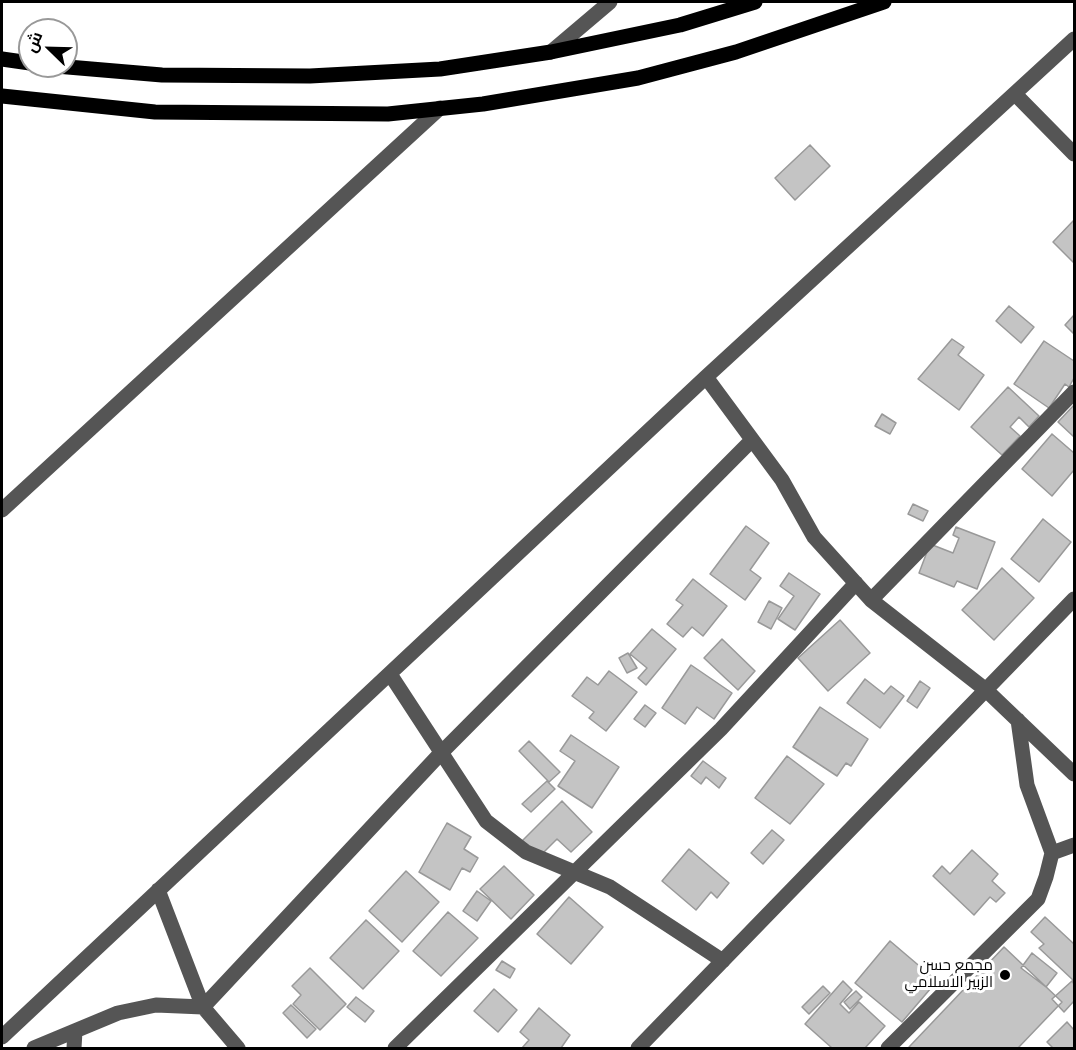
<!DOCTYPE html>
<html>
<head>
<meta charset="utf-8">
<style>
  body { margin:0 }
  #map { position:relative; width:1076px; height:1050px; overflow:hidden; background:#fff; font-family:"Noto Sans",Cairo,sans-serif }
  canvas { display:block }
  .frame { position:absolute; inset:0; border:3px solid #000; pointer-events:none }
  .north { position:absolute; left:18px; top:18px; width:60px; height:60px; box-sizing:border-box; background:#fff; border:2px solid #999; border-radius:50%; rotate:293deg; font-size:16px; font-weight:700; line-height:24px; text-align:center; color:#000 }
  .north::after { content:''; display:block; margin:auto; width:21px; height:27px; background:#000; clip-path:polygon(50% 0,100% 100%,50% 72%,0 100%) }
</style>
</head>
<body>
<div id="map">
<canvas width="1076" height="1050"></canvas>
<div class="frame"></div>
<div class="north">ش</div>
</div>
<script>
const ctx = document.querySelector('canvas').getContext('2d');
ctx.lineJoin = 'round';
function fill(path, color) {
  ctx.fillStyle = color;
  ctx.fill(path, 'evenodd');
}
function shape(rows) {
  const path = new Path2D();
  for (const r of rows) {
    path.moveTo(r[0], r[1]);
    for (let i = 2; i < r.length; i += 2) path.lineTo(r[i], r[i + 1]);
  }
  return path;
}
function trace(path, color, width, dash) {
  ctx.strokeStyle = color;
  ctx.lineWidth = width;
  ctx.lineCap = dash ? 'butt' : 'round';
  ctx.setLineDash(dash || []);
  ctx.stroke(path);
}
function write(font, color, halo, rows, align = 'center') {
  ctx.font = font + ' "Noto Sans",Cairo,sans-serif';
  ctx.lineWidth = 6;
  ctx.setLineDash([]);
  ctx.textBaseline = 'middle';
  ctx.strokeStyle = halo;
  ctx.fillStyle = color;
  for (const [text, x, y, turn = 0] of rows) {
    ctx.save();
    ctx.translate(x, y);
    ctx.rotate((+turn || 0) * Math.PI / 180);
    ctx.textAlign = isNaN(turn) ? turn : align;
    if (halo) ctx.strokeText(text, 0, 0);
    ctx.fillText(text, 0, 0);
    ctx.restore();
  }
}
const building = shape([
  [810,145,830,166,795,200,775,178,810,145],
  [1074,220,1074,263,1053,242,1074,220],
  [1009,306,1034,327,1021,343,996,321,1009,306],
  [1074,315,1074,334,1065,325,1074,315],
  [952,339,964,347,958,355,984,375,959,410,918,379,952,339],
  [1044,341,1074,361,1074,378,1069,387,1065,384,1049,408,1014,384,1044,341],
  [1008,387,1039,416,1029,427,1019,417,1010,427,1020,436,1002,455,971,427,1008,387],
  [1074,405,1074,437,1058,422,1074,405],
  [882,414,896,423,890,434,875,426,882,414],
  [1052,434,1074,453,1074,470,1052,496,1022,469,1052,434],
  [913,504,928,511,923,521,908,514,913,504],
  [1043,519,1071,542,1039,582,1011,559,1043,519],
  [746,526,769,543,750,570,761,578,745,600,710,574,746,526],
  [956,527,995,542,977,589,957,581,954,587,919,573,930,544,953,553,959,538,953,535,956,527],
  [1002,568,1034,598,994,640,962,610,1002,568],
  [789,573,820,594,795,630,778,619,794,596,780,586,789,573],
  [693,579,727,606,703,636,692,627,683,637,667,624,683,605,676,600,693,579],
  [769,601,782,608,771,629,758,622,769,601],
  [840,620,870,653,828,691,798,658,840,620],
  [652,629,676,649,646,685,638,678,647,668,630,654,652,629],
  [722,639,755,671,738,690,704,658,722,639],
  [628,653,637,668,627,673,619,658,628,653],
  [691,665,732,693,714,719,697,707,685,724,662,708,691,665],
  [609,671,637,692,606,731,589,718,594,712,572,696,587,677,598,685,609,671],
  [865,679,884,694,891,686,904,696,880,728,847,703,865,679],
  [920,681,930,688,917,708,907,701,920,681],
  [645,705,656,713,645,727,634,719,645,705],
  [820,707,868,739,851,766,846,763,837,776,793,747,820,707],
  [571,735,619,767,592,808,558,786,575,761,560,751,571,735],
  [529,741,560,772,549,782,519,751,529,741],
  [787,756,824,784,790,824,755,798,787,756],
  [703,761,726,778,719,788,706,777,701,784,691,776,703,761],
  [547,781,555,789,531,812,522,804,547,781],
  [562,801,592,832,571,852,557,839,536,860,519,844,562,801],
  [447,823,471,837,464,849,478,858,470,872,462,868,450,890,419,872,447,823],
  [772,830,784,840,763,864,751,853,772,830],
  [689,849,729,883,717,898,711,892,696,910,662,881,689,849],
  [972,850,998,874,992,881,1005,893,996,902,990,897,974,915,933,876,942,866,950,874,972,850],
  [504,866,534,895,511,919,480,889,504,866],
  [406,871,439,902,402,942,369,911,406,871],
  [477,891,491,901,477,921,463,911,477,891],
  [569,897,603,927,571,964,537,934,569,897],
  [448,912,478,938,441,976,413,951,448,912],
  [1045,917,1074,944,1074,981,1039,948,1044,944,1031,932,1045,917],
  [366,920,399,951,363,989,330,958,366,920],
  [890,941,937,981,902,1022,855,983,890,941],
  [1004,947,1062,1002,1018,1048,911,1048,909,1047,1004,947],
  [1032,953,1057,973,1046,987,1021,968,1032,953],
  [502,961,515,969,510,978,496,970,502,961],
  [310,968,346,1004,320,1030,293,1004,301,995,292,986,310,968],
  [843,981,852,990,840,1004,849,1013,859,1002,885,1026,865,1048,832,1048,805,1024,843,981],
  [1072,981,1074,984,1074,1001,1064,1012,1052,999,1072,981],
  [823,986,830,993,809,1014,802,1007,823,986],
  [494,989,517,1010,498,1032,474,1011,494,989],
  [856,991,862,997,850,1009,844,1002,856,991],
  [356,997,374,1011,365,1022,347,1007,356,997],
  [291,1005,316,1029,307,1038,283,1013,291,1005],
  [539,1008,570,1035,561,1048,522,1048,529,1040,520,1032,539,1008],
  [1067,1022,1074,1030,1074,1048,1053,1048,1047,1042,1067,1022]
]);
fill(building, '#c4c4c4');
trace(building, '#999', 1.5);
trace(shape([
  [551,52,610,2],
  [1016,95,1074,154],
  [706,377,782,480,814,537,871,600,986,690,1074,774],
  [2,510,440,108],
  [871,600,1074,392],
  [390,674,486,821,526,852,610,887,723,961],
  [1052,853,1074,845],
  [158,890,203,1007,238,1048],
  [2,1037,706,377,1074,39],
  [34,1048,118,1013,156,1005,203,1007,440,754,752,440],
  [74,1048,75,1031],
  [395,1048,721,729,856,583],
  [638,1048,1074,599],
  [888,1048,1038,899,1046,877,1052,853,1027,785,1018,720]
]), '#555', 15);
trace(shape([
  [2,59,30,63],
  [56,66,162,75,310,76,440,69,551,52,680,25,755,2],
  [2,96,155,112,388,114,483,104,638,78,736,52,884,2]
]), '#000', 15);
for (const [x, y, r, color] of [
  [1005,975,6,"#000"]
]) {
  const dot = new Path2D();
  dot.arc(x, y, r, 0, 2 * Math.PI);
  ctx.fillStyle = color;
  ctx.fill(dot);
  trace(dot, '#fff', 2);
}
write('15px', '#000', '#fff', [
  ["مجمع حسن",993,966],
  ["الزبير الاسلامي",993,983]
], 'right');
</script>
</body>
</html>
